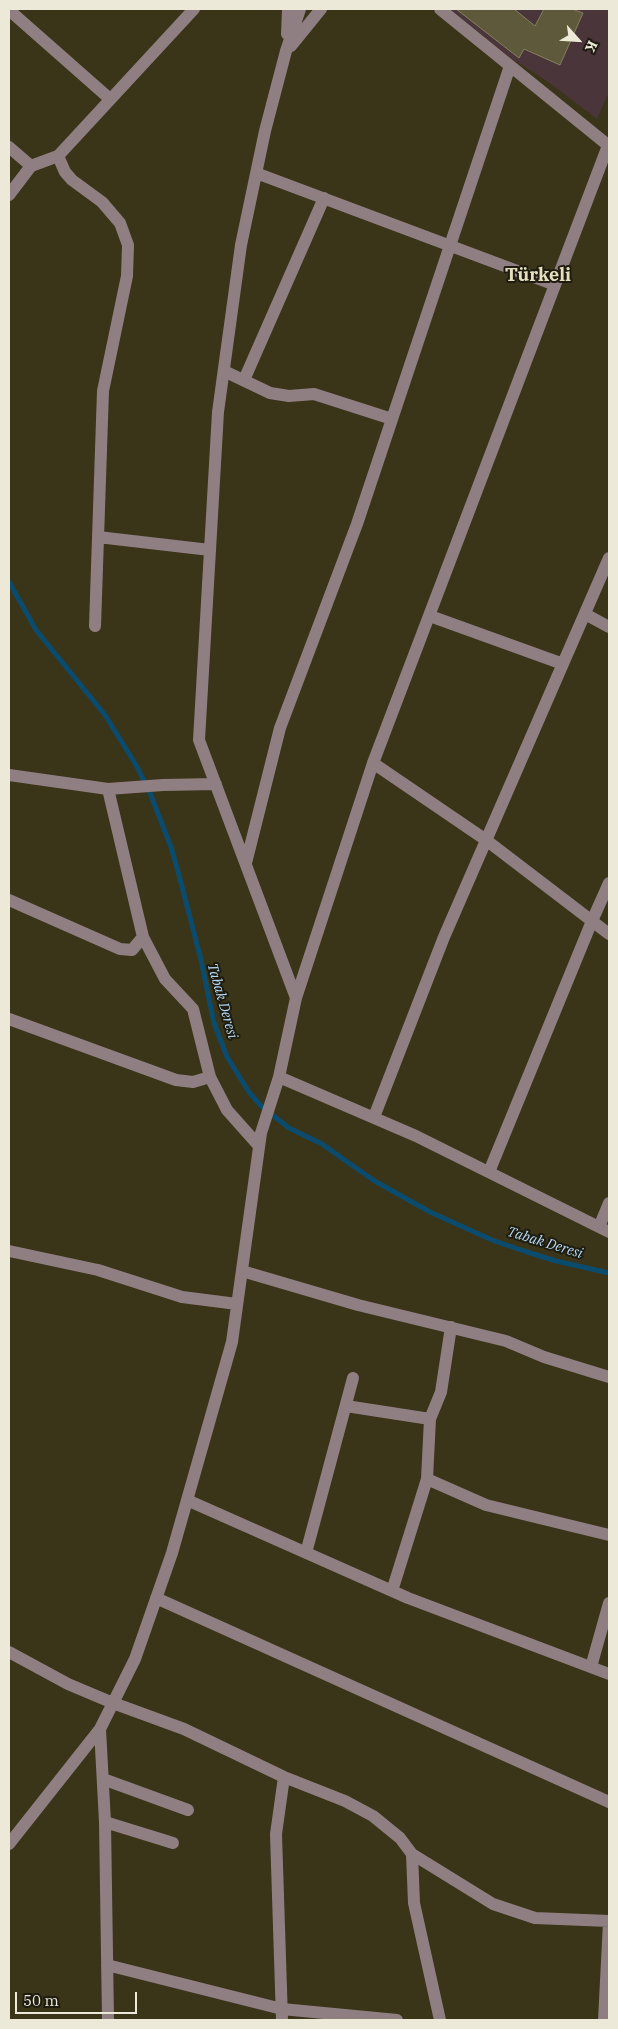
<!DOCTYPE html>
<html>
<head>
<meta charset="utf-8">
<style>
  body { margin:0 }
  #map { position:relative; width:618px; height:2029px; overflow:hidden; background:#3a3418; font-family:"IBM Plex Serif",serif }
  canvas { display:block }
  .frame { position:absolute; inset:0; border:10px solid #ece9d8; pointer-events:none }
  .north { position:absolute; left:553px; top:15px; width:50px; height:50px; -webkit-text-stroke:4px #1e1c10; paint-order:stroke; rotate:116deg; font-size:14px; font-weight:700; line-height:20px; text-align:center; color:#ece9d8 }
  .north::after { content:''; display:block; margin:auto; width:18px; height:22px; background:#ece9d8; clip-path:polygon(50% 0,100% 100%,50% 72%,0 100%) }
  .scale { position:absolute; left:15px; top:1992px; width:122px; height:22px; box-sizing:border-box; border:2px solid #ece9d8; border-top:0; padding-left:6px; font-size:15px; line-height:18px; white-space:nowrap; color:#ece9d8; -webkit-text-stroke:4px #1e1c10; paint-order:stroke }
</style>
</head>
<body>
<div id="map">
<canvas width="618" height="2029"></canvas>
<div class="frame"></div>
<div class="north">K</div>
<div class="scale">50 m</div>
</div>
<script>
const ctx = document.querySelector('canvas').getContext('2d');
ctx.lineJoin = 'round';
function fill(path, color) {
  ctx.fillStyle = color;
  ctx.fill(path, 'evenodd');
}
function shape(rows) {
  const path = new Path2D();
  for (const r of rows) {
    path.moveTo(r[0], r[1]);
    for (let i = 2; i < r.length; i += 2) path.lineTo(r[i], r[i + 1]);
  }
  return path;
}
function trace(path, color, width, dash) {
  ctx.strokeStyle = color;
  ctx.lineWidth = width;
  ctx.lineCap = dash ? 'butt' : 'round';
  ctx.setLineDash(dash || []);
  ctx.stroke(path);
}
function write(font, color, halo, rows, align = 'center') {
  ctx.font = font + ' "IBM Plex Serif",serif';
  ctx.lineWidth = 4;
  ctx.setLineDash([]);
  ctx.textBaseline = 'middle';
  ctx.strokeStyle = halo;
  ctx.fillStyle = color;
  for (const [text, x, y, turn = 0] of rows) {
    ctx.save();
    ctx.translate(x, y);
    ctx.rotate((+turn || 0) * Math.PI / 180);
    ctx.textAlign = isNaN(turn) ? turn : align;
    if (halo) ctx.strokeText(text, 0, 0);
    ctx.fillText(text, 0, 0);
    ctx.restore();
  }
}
fill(shape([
  [450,9,609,9,609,92,597,119,547,81,509,57]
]), '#4a353a');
trace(shape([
  [9,582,36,630,105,715,136,765,150,793,171,847,179,875,201,960,214,1023,227,1057,249,1092,261,1106,289,1128,322,1144,373,1180,430,1212,492,1240,524,1251,556,1261,609,1273]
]), '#0b4c6e', 5);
const building = shape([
  [456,9,514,9,535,26,544,9,572,9,583,13,560,65,524,49,519,58,456,9]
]);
fill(building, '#5f593c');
trace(building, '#857f60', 1);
trace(shape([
  [440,9,609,146],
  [9,10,110,99],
  [287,34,288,9],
  [291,46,321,9],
  [9,147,31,166,58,156,194,9],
  [58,156,65,172,72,180,102,202,120,223,128,245,127,276,103,391,95,626],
  [256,173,555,285],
  [9,195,31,166],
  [224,371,270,393,289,396,314,394,392,419],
  [244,380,324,198],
  [98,537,210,550],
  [585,614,609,627],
  [430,616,563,664],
  [373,763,486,840,609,934],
  [9,775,108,789,163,785,216,784],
  [108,789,143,937,165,979,193,1009,210,1077,227,1110,259,1146],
  [246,863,280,728,357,524,510,66],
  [9,900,120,949,132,950,143,937],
  [296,998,199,740,218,412,241,245,265,131,286,51,300,9],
  [9,1019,176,1080,193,1082,210,1077],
  [279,1077,416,1136,609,1232],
  [374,1117,444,937,609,558],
  [489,1172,592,921,609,883],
  [599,1227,609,1203],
  [9,1251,98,1270,182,1297,237,1304],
  [242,1271,358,1305,506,1341,544,1357,609,1377],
  [346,1406,430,1419],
  [427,1479,486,1505,609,1535],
  [187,1500,408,1598,609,1674],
  [306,1553,353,1378],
  [392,1591,427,1479,430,1419,441,1392,451,1327],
  [156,1598,609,1802],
  [9,1652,68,1684,113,1703,184,1729,284,1777,345,1801,373,1816,400,1838,412,1854,493,1904,535,1918,609,1921],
  [591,1667,609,1603],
  [100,1729,105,1822,108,2020],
  [103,1779,188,1810],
  [105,1822,173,1843],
  [9,1844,100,1729,135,1659,172,1553,232,1342,261,1133,279,1077,296,998,373,763,609,143],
  [412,1854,414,1903,440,2020],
  [107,1965,282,2009,397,2020],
  [282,2020,276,1834,284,1777],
  [604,2020,609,1922]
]), '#907f82', 12);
write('italic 14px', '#b6dbf6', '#1e1c10', [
  ["Tabak Deresi",222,1001,74],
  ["Tabak Deresi",545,1243,17]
]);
write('bold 18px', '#e6dfbe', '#1e1c10', [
  ["Türkeli",538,276]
]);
</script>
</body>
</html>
